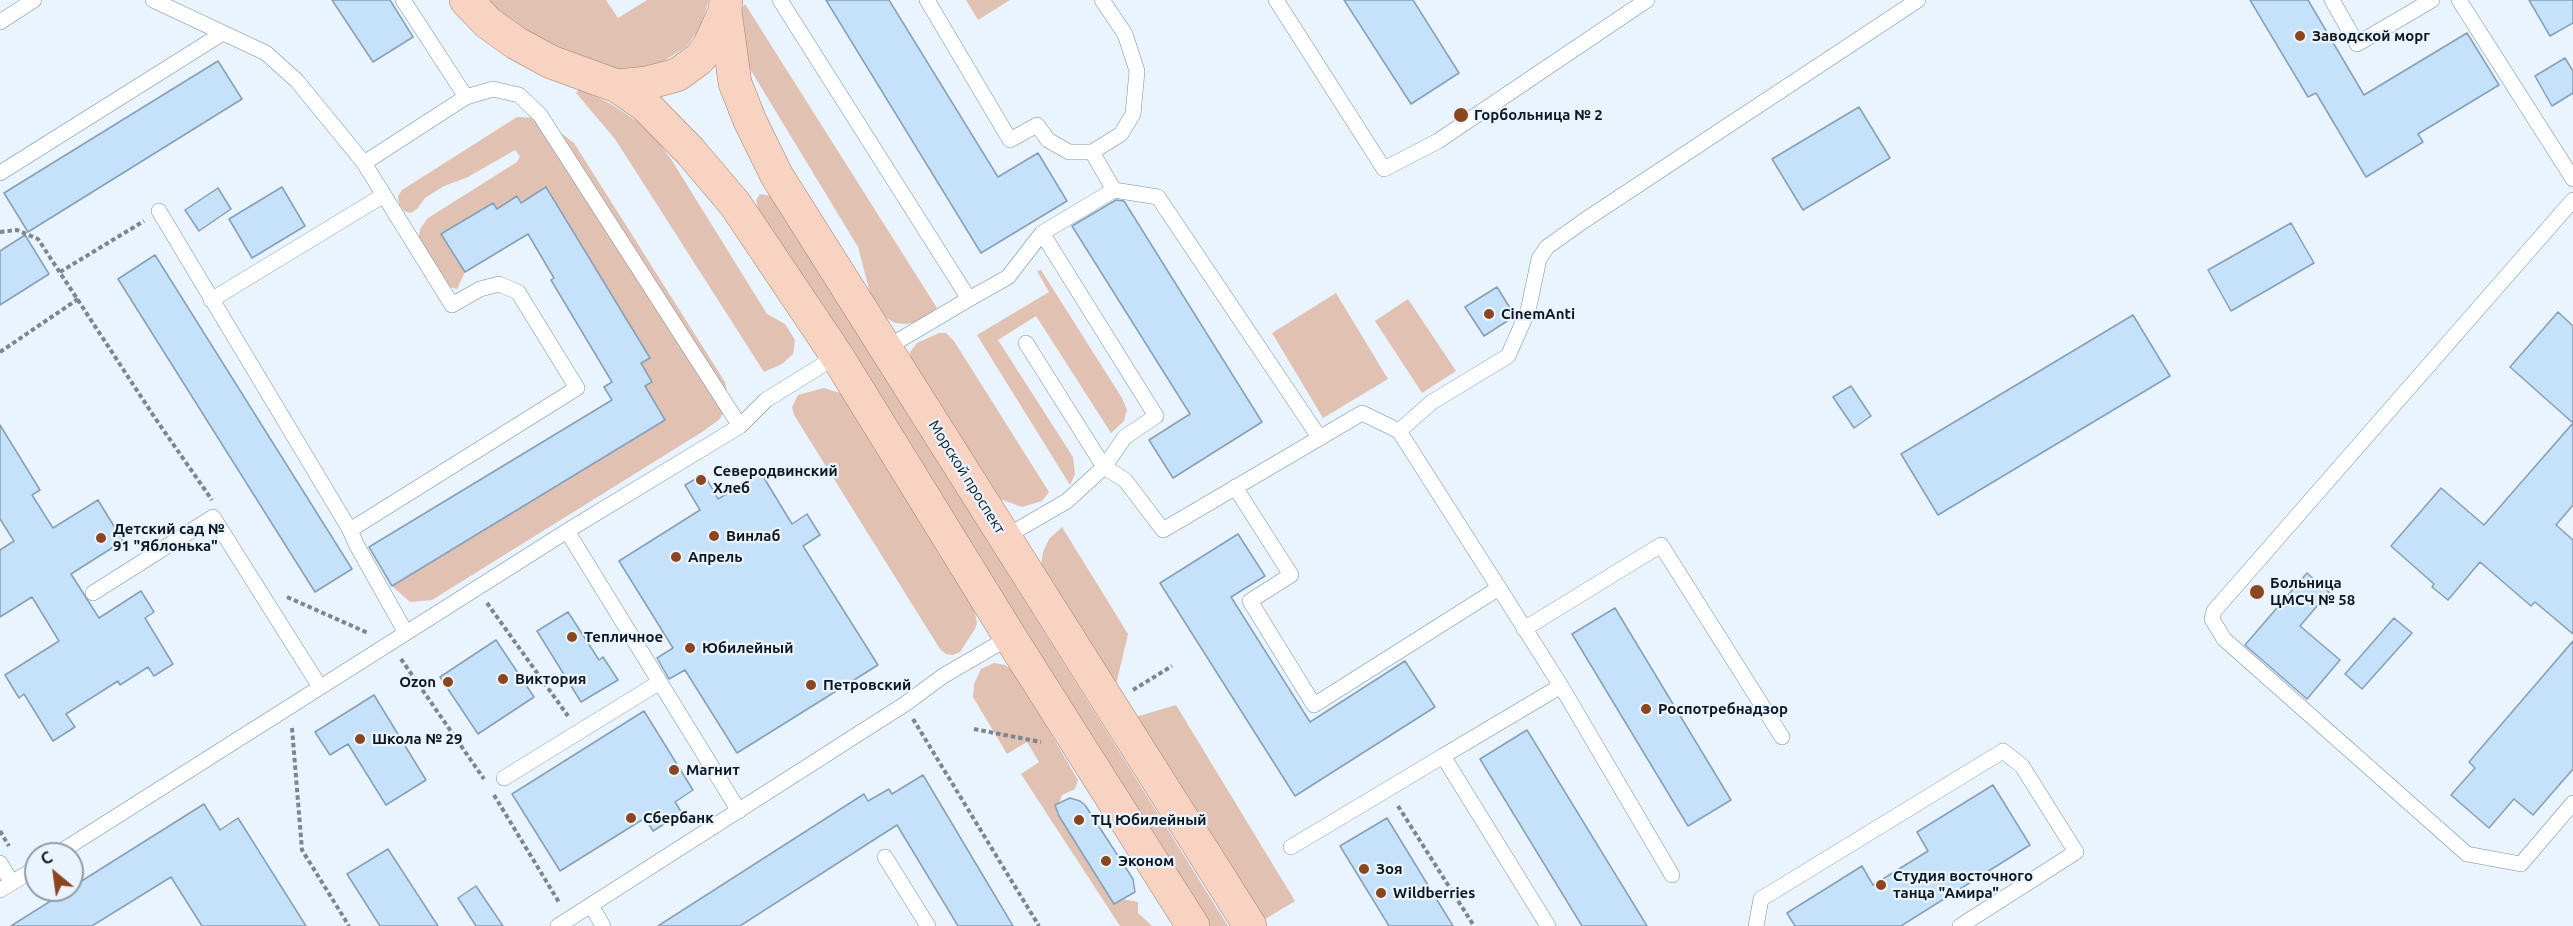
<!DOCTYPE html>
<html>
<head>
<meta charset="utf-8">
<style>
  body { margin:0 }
  #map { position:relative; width:2573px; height:926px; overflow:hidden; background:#e9f4fe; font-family:Ubuntu,sans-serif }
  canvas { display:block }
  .north { position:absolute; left:24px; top:842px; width:60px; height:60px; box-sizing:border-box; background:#e9f4fe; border:2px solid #919ca5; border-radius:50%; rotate:331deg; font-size:16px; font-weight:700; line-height:24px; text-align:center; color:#0d1720 }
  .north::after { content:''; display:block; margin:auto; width:21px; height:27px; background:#8b451f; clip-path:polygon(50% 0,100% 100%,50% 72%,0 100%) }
</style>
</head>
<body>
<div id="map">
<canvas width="2573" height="926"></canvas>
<div class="north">С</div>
</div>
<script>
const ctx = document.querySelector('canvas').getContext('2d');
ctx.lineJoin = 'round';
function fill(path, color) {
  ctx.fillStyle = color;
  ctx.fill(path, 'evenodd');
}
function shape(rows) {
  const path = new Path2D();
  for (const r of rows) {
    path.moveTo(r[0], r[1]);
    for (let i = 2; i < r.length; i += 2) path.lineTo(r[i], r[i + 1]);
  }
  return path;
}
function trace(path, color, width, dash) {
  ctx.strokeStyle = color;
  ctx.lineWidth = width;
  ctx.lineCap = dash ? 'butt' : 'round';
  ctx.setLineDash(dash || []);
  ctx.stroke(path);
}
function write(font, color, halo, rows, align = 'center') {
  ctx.font = font + ' Ubuntu,sans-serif';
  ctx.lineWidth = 4.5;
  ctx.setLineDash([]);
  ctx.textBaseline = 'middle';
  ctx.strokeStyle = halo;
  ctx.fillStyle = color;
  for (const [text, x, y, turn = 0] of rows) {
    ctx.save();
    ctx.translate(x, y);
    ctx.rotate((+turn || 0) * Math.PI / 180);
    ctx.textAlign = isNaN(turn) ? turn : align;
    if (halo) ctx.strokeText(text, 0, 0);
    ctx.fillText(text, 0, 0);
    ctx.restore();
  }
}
fill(shape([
  [480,0,606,0,618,18,647,0,709,0,700,28,686,47,658,65,629,72,549,49],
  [966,0,1010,0,978,20],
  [745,4,937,308,923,320,907,324,895,323,882,315,870,293,858,247,747,64,740,11],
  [579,88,611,104,641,124,654,136,671,159,767,314,785,324,795,340,793,354,782,364,764,372,615,139,576,93],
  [517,117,537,118,549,124,574,143,725,382,729,401,720,419,702,432,432,600,410,602,392,586,665,420,645,386,652,382,641,363,649,357,547,187,521,203,516,196,497,209,493,203,442,233,465,272,457,289,445,286,418,243,420,229,428,218,517,162,520,156,515,150,466,178,444,186,425,198,417,209,411,213,404,211,399,204,398,196,402,190],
  [760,194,772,196,1228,926,1208,926,759,213,756,200],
  [1041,270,1122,398,1127,410,1124,421,1111,433,1036,316,998,340,1073,457,1075,474,1070,485,977,335,1049,292,1037,271],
  [1336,293,1388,379,1323,418,1272,333],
  [1408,299,1456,371,1422,393,1375,321],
  [939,333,946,333,954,341,1049,492,1042,501,1022,507,997,498,911,364,910,352,917,343],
  [824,388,840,393,974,608,977,623,975,629,960,652,953,655,946,654,940,649,794,415,792,407,798,395],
  [1062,527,1128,634,1115,689,1040,571,1043,552,1049,539],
  [994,663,1005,665,1014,671,1078,780,1075,789,1062,795,1057,809,1059,816,1112,901,1123,899,1138,902,1138,913,1152,926,1120,926,1021,774,1039,762,1027,742,1007,754,973,697,974,684,981,669],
  [1176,705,1295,901,1257,924,1132,718]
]), '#e1c1b2');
const building = shape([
  [332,0,390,0,413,37,373,62,332,0],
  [826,0,889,0,998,177,1038,153,1067,201,981,253,826,0],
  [1344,0,1413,0,1459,73,1411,104,1344,0],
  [2250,0,2308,0,2364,95,2467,33,2499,85,2418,134,2423,142,2366,177,2316,93,2308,97,2250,0],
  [2529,0,2573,0,2573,23,2550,36,2529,0],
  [2565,58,2573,71,2573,93,2552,106,2535,76,2565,58],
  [218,61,242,99,28,232,4,193,218,61],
  [1859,107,1890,158,1803,210,1772,159,1859,107],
  [282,187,305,226,252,258,229,219,282,187],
  [546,187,650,358,641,363,652,382,645,386,665,420,392,586,369,547,612,400,604,387,612,382,551,280,554,278,528,234,465,272,441,234,493,203,497,209,517,196,521,203,546,187],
  [218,188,231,209,199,231,185,210,218,188],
  [1116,200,1124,201,1262,422,1173,478,1149,440,1190,414,1072,226,1116,200],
  [2291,223,2314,263,2231,311,2208,270,2291,223],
  [25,235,49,274,0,305,0,251,25,235],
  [155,255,352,569,315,592,118,279,155,255],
  [1497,287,1515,316,1484,336,1465,307,1497,287],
  [2558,312,2573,326,2573,423,2510,367,2558,312],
  [2133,315,2170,376,1938,515,1901,454,2133,315],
  [1851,386,1871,416,1854,428,1833,397,1851,386],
  [2573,423,2573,505,2556,525,2573,540,2573,634,2535,602,2531,606,2480,562,2448,600,2432,587,2434,584,2391,546,2441,488,2484,525,2573,423],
  [0,425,40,490,32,495,53,528,98,500,123,541,71,574,99,618,141,591,154,612,145,618,173,664,154,676,148,667,120,685,118,681,66,714,75,727,53,741,24,694,19,698,5,675,59,641,32,597,0,617,0,550,14,541,0,519,0,425],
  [761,473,792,524,807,514,820,535,803,546,878,665,737,753,685,670,669,679,657,658,673,648,619,561,700,510,685,485,704,474,718,499,761,473],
  [1238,534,1265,576,1231,597,1310,722,1405,661,1435,707,1295,796,1160,583,1238,534],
  [2307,573,2329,592,2300,626,2340,660,2307,699,2245,645,2307,573],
  [1615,608,1731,800,1688,826,1572,634,1615,608],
  [568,612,599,660,603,657,618,680,581,702,537,631,568,612],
  [2394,618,2412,633,2362,689,2345,674,2394,618],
  [496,640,534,697,478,734,440,677,496,640],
  [2573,641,2573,769,2533,815,2514,799,2489,828,2451,795,2475,768,2469,762,2573,641],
  [374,695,426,780,386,805,348,744,330,755,315,732,374,695],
  [644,711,693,790,675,802,682,813,653,831,645,818,560,871,512,794,644,711],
  [1527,730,1647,926,1582,926,1480,759,1527,730],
  [923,775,1013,926,958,926,897,825,740,926,658,926,864,794,868,801,889,789,892,794,923,775],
  [1993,785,2030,845,1901,926,1795,926,1787,913,1862,866,1873,885,1928,851,1917,832,1993,785],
  [1070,798,1080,801,1085,805,1133,879,1135,892,1114,904,1059,816,1055,805,1070,798],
  [204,804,220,830,238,818,306,926,202,926,171,877,92,926,11,926,68,890,72,890,72,887,204,804],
  [1387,818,1423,877,1453,926,1389,926,1340,846,1387,818],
  [388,849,438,926,380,926,347,874,388,849],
  [476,886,503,926,476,926,458,898,476,886]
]);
fill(building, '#c6e2fb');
trace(building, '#859fb7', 1.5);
const service = shape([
  [153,0,266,53,297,81,364,163,452,305,480,289,499,284,518,292,577,388,350,530,159,211],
  [403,0,466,97],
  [780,0,969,299,1008,277,1042,233,1114,190],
  [927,0,1010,140,1037,125,1048,140,1069,152,1092,152,1121,134,1133,114,1137,71,1125,34,1102,0],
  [1276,0,1384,169,1438,141,1647,0],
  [2332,0,2357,44,2432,0],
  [2459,0,2573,179],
  [0,22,34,0],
  [1092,152,1114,190,1158,197,1319,437],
  [364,163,466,97,493,89,519,95,540,115,740,426],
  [0,173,223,33],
  [2573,200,2214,611,2212,619,2224,639,2467,854,2521,864,2573,803],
  [211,300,384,195],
  [1026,343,1104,467,1125,480,1163,530,1362,413,1399,431],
  [886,348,969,299],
  [1235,487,1291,575,1250,601,1314,705,1499,588,1399,431,1432,402,1508,356,1528,311,1539,259,1547,247,1585,220,1918,0],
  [350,530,356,544,406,633],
  [567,531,739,811],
  [1005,537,1067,501,1104,467,1125,437,1156,416,1042,233],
  [1499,588,1561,686,1672,875],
  [93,593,213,517,320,687],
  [1524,629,1661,545,1782,737],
  [504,778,660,682],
  [1291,847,1443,756],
  [57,854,567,531,740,426,766,400,837,356],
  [885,857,928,926],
  [0,863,12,883],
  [0,890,36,868],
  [591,905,603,926],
  [558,926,905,704,943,676,1010,637],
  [1548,926,1443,756,1561,686],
  [1756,926,1761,899,2003,751,2022,766,2076,852,1960,926]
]);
const primary = shape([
  [466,0,488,23,516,43,551,62,617,86,646,106,690,151,735,204,837,356,1010,637,1193,926],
  [726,0,725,11,735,83,750,121,777,176,1250,926],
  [617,86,647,83,677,75,699,59,709,46,725,11]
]);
trace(service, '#748ea5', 16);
trace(primary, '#a37e6e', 34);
trace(shape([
  [0,232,17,230,38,239,155,418,212,500],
  [60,272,144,221],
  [0,352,78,299],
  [287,597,368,633],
  [487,603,568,716],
  [401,659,484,779],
  [1133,690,1172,666],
  [913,719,1039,926],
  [292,728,302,850,349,926],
  [974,729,1041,742],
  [494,795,560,904],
  [1398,806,1474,926],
  [0,831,9,846]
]), '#7c8690', 4, [4.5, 3]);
trace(service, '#fff', 15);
trace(primary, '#f8d3c1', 33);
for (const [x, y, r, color] of [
  [2300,36,6,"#8b451f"],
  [1461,115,8,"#8b451f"],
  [1489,314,6,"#8b451f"],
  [701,480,6,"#8b451f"],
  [714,536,6,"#8b451f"],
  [101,538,6,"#8b451f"],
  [676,557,6,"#8b451f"],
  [2257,592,8,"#8b451f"],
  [572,637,6,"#8b451f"],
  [690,648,6,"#8b451f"],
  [503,679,6,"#8b451f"],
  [448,682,6,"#8b451f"],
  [811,685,6,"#8b451f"],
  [1646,709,6,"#8b451f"],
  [360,739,6,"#8b451f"],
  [674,770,6,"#8b451f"],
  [631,818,6,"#8b451f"],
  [1079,820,6,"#8b451f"],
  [1106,861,6,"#8b451f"],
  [1364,869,6,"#8b451f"],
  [1881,885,6,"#8b451f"],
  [1381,893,6,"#8b451f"]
]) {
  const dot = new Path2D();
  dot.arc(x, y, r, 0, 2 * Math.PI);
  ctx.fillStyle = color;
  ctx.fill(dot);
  trace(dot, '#e9f4fe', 2);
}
write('bold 15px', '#0d1720', '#e9f4fe', [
  ["Заводской морг",2312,36],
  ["Горбольница № 2",1474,115],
  ["CinemAnti",1501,314],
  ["Северодвинский",713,471],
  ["Хлеб",713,488],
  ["Детский сад №",113,529],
  ["91 \"Яблонька\"",113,546],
  ["Винлаб",726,536],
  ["Апрель",688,557],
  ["Больница",2270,583],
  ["ЦМСЧ № 58",2270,600],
  ["Тепличное",584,637],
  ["Юбилейный",702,648],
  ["Виктория",515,679],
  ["Ozon",436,682,"right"],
  ["Петровский",823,685],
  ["Роспотребнадзор",1658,709],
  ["Школа № 29",372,739],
  ["Магнит",686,770],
  ["Сбербанк",643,818],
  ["ТЦ Юбилейный",1091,820],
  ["Эконом",1118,861],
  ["Зоя",1376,869],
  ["Студия восточного",1893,876],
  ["танца \"Амира\"",1893,893],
  ["Wildberries",1393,893]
], 'left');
write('15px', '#0d1720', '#e9f4fe', [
  ["Морской проспект",967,477,58]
]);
</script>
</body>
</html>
